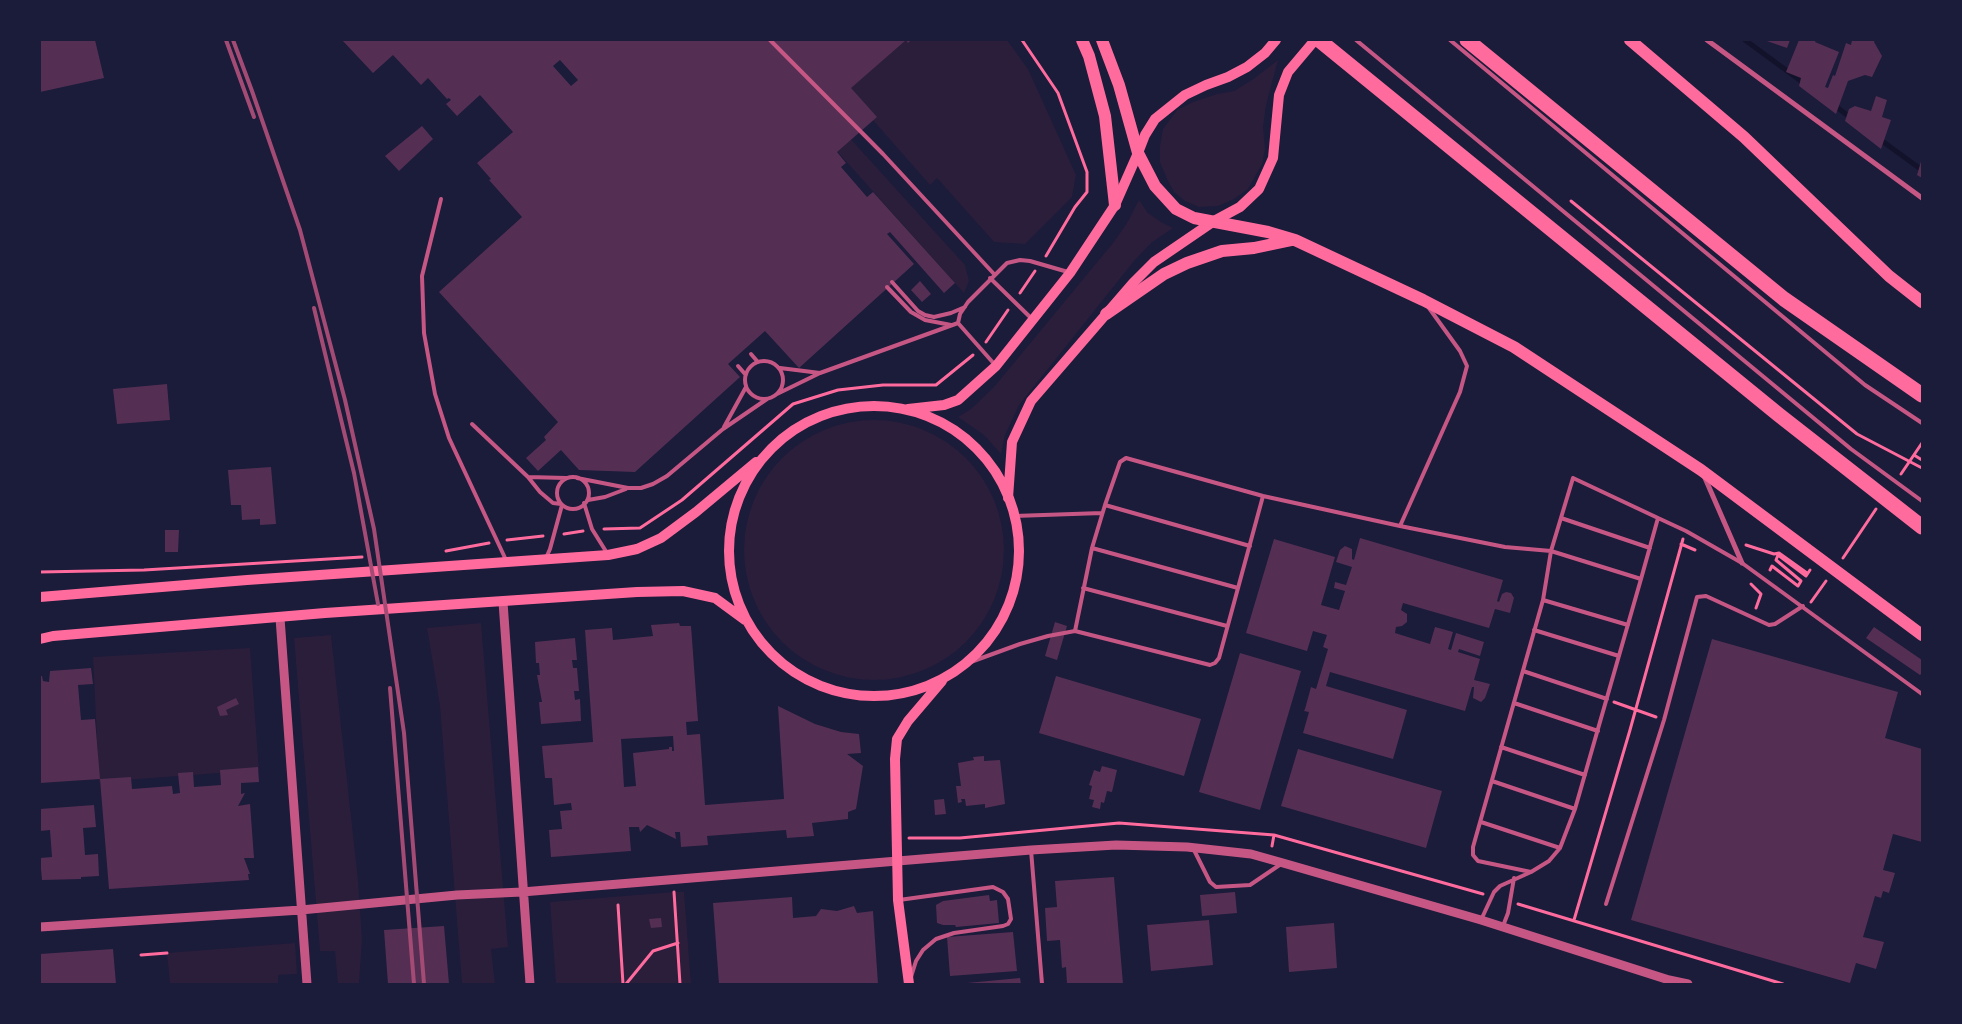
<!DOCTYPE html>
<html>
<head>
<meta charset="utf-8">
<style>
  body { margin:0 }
  #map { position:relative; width:1962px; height:1024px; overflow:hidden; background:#1b1b3a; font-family:Overpass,sans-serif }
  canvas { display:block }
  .frame { position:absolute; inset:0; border:41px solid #1b1b3a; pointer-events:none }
</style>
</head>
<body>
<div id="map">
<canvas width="1962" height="1024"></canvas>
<div class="frame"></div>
</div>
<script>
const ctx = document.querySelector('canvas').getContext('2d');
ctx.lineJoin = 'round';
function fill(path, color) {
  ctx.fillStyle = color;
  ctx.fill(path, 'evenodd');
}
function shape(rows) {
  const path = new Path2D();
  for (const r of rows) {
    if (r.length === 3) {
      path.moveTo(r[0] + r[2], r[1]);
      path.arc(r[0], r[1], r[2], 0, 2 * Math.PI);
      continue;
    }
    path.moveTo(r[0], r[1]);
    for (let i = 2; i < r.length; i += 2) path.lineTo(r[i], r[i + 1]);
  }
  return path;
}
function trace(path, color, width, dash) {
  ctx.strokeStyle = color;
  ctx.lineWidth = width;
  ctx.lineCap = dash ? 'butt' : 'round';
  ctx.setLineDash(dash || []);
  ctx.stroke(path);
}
fill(shape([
  [885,40,1007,40,1028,69,1076,175,1072,197,1025,244,994,242,937,178,930,185,871,118,832,89],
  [1278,60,1266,105,1263,127,1265,149,1262,164,1248,189,1234,199,1218,206,1199,207,1185,201,1174,192,1167,179,1160,162,1160,146,1163,129,1177,110,1193,102,1217,94,1234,91,1252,80],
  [848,136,965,265,969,281,964,293,835,149],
  [1139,200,1148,213,1161,222,1173,228,1151,243,1134,261,1019,405,1005,435,1001,454,984,435,958,417,971,409,994,387,1113,243,1127,223],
  [874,550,130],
  [481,623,508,947,491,949,495,984,462,984,440,706,427,628],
  [331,635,358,880,362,940,359,984,338,984,335,951,320,951,294,638],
  [250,648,259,770,99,782,93,657],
  [674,892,684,892,691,984,556,984,550,902],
  [295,943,297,974,278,975,278,984,170,984,167,953]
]), '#2a1e3b');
trace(shape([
  [1745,40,1805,84],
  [1834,105,1851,118],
  [1878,138,1922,170]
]), '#12122b', 5);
fill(shape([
  [40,40,95,40,104,78,40,92],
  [342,40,911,40,908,43,906,40,851,88,877,117,837,152,846,163,841,167,867,197,873,192,955,283,944,293,890,232,887,234,914,264,799,368,765,331,728,364,740,377,635,472,579,470,561,450,538,471,526,458,546,440,544,437,558,422,439,292,522,217,489,180,491,179,477,163,513,132,480,95,457,116,446,104,451,100,449,98,447,99,428,78,421,85,393,55,373,73],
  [560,60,578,80,571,86,553,66],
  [1764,40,1790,40,1787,48],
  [1799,40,1816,40,1815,42,1839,52,1825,87,1828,88,1833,75,1835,76,1846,43,1851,45,1852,40,1875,40,1874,42,1882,56,1872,77,1865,75,1848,81,1836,114,1799,86,1801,78,1786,72],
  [1876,96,1887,100,1882,117,1891,120,1881,149,1845,121,1849,109,1855,106,1871,111],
  [422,126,433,139,399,171,385,156],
  [1922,158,1922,178,1917,175],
  [920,281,931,294,922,302,911,290],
  [167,384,170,420,117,424,113,389],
  [271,467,276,524,260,525,260,519,242,520,241,505,231,505,228,470],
  [165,530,179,530,178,552,165,552],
  [1360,538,1503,580,1497,601,1499,602,1502,594,1506,592,1511,593,1514,598,1510,613,1495,609,1489,628,1403,603,1401,610,1407,614,1407,622,1402,626,1396,627,1395,633,1430,644,1435,627,1453,632,1448,649,1451,650,1456,633,1484,642,1480,656,1459,649,1458,652,1480,659,1474,680,1490,684,1485,698,1481,702,1473,698,1474,687,1472,687,1465,711,1330,672,1326,686,1407,710,1393,759,1303,733,1309,712,1304,711,1305,709,1311,687,1316,689,1328,649,1323,647,1327,635,1313,631,1307,651,1246,633,1274,539,1335,557,1321,605,1339,610,1345,591,1334,588,1335,582,1346,585,1352,567,1336,562,1340,550,1345,546,1352,549,1352,559,1354,560],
  [1055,622,1067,626,1057,660,1045,656],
  [679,623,680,626,691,626,698,721,686,722,687,735,700,734,705,805,784,799,778,706,815,724,841,732,859,734,861,753,847,754,863,766,856,809,848,812,848,819,812,823,814,836,787,838,786,830,707,836,708,845,681,847,680,832,675,832,676,839,647,825,640,832,639,827,629,827,631,851,551,857,549,830,562,829,560,811,572,810,571,803,554,805,552,778,545,778,542,746,593,742,585,630,612,628,613,640,653,636,651,625],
  [673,736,674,751,672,751,672,747,669,747,669,749,633,753,636,786,624,787,621,739],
  [1874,627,1922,660,1922,673,1920,675,1866,638],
  [575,638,577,660,572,660,573,668,577,668,579,691,574,691,575,700,580,699,581,721,541,724,539,702,542,702,537,675,540,675,539,663,536,663,535,642],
  [1712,639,1898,692,1885,738,1922,749,1922,842,1893,834,1883,870,1895,873,1889,893,1883,891,1881,898,1875,896,1863,937,1884,942,1876,969,1856,963,1850,983,1631,920],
  [1240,653,1301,671,1260,810,1199,792],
  [91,668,93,684,78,685,81,720,95,719,100,779,131,777,132,789,172,786,173,794,180,793,178,773,193,772,194,787,221,785,220,770,258,767,259,782,241,783,241,794,245,793,238,806,250,804,254,858,244,858,250,874,248,874,249,880,109,889,100,779,40,783,40,676,42,676,43,681,49,682,50,671],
  [1056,676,1201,719,1184,776,1039,733],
  [236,698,239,704,226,710,228,715,220,716,217,707],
  [1298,749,1442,791,1426,848,1281,806],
  [984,756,984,761,1000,760,1005,804,985,808,985,804,966,806,965,799,961,799,962,802,958,803,956,786,961,786,958,763,974,760,973,757],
  [1102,766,1117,770,1112,792,1107,791,1104,803,1101,802,1100,809,1092,807,1094,800,1089,799,1092,786,1089,785,1094,770,1100,772],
  [944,799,946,814,935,815,934,800],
  [94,805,96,827,83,828,85,855,98,854,99,876,81,877,81,879,42,880,40,858,52,857,50,830,40,831,40,809],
  [1114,877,1123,984,1067,984,1066,967,1062,968,1060,940,1047,941,1045,908,1057,907,1055,881],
  [1235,892,1237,913,1202,916,1200,895],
  [989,895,990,901,997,900,999,923,956,927,955,925,943,925,937,923,936,905,943,901],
  [792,897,793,918,816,916,821,909,837,911,854,906,857,913,873,911,878,984,719,984,713,903],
  [661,918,662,927,651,928,649,919],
  [1209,920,1213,965,1151,971,1147,925],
  [1334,923,1337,968,1289,972,1286,927],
  [444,926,449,984,388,984,384,930],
  [1013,932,1017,971,950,976,947,937],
  [113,949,116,984,40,984,40,954],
  [1020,978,1021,984,967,984,967,983]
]), '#542f53');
trace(shape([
  [1022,40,1058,93,1087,172,1087,192,1075,207,1046,256],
  [1571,201,1857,434,1922,468],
  [1020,293,1035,271],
  [986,342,1008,310],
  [1914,455,1922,460],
  [1901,474,1922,443],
  [604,529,640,528,682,500,793,404,838,390,883,385,936,385,973,355],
  [564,534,583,531],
  [507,540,543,536],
  [1681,544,1695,550],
  [1746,545,1774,554,1779,553,1807,573],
  [446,551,489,543],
  [1843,558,1876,509],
  [1770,570,1772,566,1798,586,1801,581,1776,560,1778,555,1806,576,1810,570],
  [40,572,144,570,362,557],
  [1751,584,1761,594,1756,608],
  [1811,602,1826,581],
  [1614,702,1656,717],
  [909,838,960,838,1119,823,1274,835,1483,894],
  [1272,846,1274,835],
  [674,892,680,984],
  [1518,904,1783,984],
  [618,905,623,984],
  [1574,920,1630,730,1683,539],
  [141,955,167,953],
  [626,984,653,951,678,943]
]), '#ff6b9d', 3);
trace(shape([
  [770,40,883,154,994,274],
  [1356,40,1851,449,1922,501],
  [1450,40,1865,385,1922,423],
  [441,199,422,276,424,333,435,394,449,438,506,560],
  [990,278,1031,318],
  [892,282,918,311,925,315,934,317,951,313,965,307],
  [887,287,911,312,925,320,951,325],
  [958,323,960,314,968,302,1007,263,1020,260,1030,261,1068,272],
  [958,323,996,366],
  [751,354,757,361],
  [764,380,19],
  [738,366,745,374],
  [780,368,820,373],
  [777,394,820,373,958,323],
  [472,424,528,477,540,492,553,503,561,504],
  [724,427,746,387],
  [528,477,566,478],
  [573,493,16],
  [577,478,628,488,641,488,653,484,667,476,723,429,767,399],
  [588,500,605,497,626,489],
  [584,503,592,529,607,553],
  [1105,505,1250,546],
  [1014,516,1102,513],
  [1561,518,1650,548],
  [1400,526,1460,392,1467,366,1460,351,1429,308],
  [1092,548,1238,588],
  [546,558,550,549,562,505],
  [1083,588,1227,626],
  [1543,600,1628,625],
  [1534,630,1619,656],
  [1075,631,1092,548,1105,505,1120,462,1126,458,1263,496,1400,526,1505,547,1551,551,1641,579,1658,518,1686,531,1742,563,1922,694],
  [968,663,1020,644,1048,636,1075,631,1210,665,1215,663,1219,658,1263,496],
  [1523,671,1607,699],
  [1514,703,1598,731],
  [1501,747,1585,775],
  [1492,781,1575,809],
  [1481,822,1560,848],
  [1193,848,1210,882,1216,887,1250,885,1281,864],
  [1031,850,1042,984],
  [1531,872,1478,861,1473,855,1473,847,1543,600,1551,551,1573,478,1658,518],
  [899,900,993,887,1003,892,1008,899,1011,919,1008,924,1003,926,954,933,936,939,923,950,916,961,911,977],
  [1606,904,1664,720,1697,597,1706,596,1769,625,1775,624,1803,606],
  [1481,920,1494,892,1500,886,1531,872,1549,861,1560,848,1575,809,1641,579],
  [1503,926,1508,913,1514,878]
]), '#c65784', 4);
trace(shape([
  [1707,40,1922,198],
  [1705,478,1742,563]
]), '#c65784', 5);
trace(shape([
  [503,602,530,984],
  [280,618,307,984],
  [40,927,301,910,457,895,522,892,1031,850,1116,845,1187,847,1251,854,1283,863,1481,920,1669,980,1688,984]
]), '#c65784', 9);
trace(shape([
  [874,551,145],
  [908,409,944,405,958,400,996,366,1070,273,1115,205,1138,153,1145,135,1155,119,1185,95,1206,85,1228,77,1247,67,1265,53,1276,40],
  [1008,498,1012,442,1031,401,1133,283,1154,262,1214,221,1240,207,1259,189,1273,158,1279,95,1288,72,1315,40],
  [40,597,247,580,608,555,637,549,661,538,696,512,756,462],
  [40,639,53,636,325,613,637,592,683,591,715,598,745,620],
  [909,984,898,900,895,759,897,739,908,721,942,681]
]), '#ff6b9d', 10);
trace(shape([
  [1082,40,1089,56,1105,116,1115,205],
  [1102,40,1119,85,1138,153,1155,186,1176,209,1194,218,1268,232,1295,240,1423,300,1514,347,1701,470,1922,635],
  [1630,40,1744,137,1889,276,1922,302],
  [1106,314,1164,274,1187,263,1222,251,1254,248,1292,240]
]), '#ff6b9d', 12);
trace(shape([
  [1319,40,1779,415,1922,527],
  [1467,40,1784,299,1922,395]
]), '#ff6b9d', 15);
trace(shape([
  [226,40,254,117],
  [233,40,252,91,300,230,345,400,374,529,404,733,424,984],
  [314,308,354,473,378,604],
  [390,688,414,984]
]), '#a44b75', 4);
</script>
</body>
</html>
